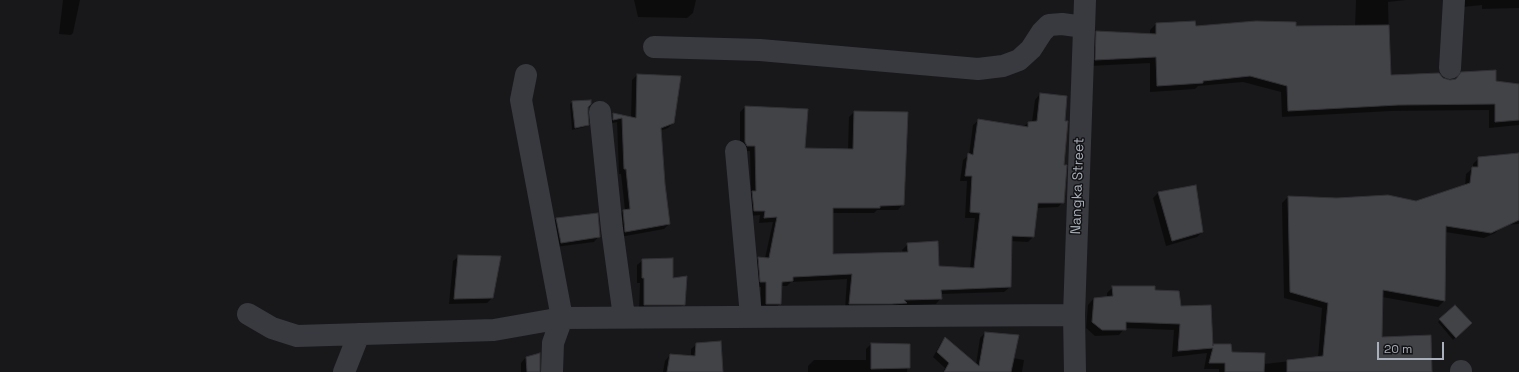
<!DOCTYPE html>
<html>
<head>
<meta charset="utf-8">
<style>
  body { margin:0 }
  #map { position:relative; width:1519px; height:372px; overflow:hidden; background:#18181a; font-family:"Space Grotesk",sans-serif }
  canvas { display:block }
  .scale { position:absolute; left:1377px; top:342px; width:67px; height:18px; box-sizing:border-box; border:2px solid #a9b0bb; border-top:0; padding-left:5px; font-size:12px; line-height:14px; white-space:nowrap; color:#a9b0bb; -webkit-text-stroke:3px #131315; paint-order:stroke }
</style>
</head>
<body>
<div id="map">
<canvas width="1519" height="372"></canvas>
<div class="scale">20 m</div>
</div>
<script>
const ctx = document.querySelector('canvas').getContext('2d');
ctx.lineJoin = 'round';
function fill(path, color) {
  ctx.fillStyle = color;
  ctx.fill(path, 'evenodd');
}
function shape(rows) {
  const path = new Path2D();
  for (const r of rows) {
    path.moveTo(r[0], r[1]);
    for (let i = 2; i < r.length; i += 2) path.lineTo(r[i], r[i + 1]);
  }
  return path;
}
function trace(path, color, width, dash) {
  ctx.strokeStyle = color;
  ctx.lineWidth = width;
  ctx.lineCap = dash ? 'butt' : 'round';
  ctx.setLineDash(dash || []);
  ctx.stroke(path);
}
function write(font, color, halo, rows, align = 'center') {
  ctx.font = font + ' "Space Grotesk",sans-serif';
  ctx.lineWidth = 3;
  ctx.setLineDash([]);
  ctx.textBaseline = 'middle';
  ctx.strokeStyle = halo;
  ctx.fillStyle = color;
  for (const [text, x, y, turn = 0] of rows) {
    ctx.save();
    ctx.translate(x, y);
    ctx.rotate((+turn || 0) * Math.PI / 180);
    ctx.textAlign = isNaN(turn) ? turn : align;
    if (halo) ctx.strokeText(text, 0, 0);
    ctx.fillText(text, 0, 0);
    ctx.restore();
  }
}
fill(shape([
  [63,0,80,0,73,33,71,35,59,34],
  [634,0,696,0,693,13,687,18,638,17],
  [1356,0,1406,0,1388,2,1390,76,1442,79,1450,81,1455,80,1462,73,1495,82,1519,85,1519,125,1489,128,1489,110,1391,111,1282,117,1281,92,1243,82,1198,86,1195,89,1150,92,1150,63,1089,66,1090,39,1097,32,1150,35,1150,30,1156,24,1195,27,1355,26],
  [1463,0,1519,0,1519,8,1482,9,1482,5,1463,7],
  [637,75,673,123,668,128,660,131,664,184,669,224,664,229,620,237,618,216,623,211,625,210,621,174,619,174,617,122,609,124,608,119,613,114,631,118,632,80],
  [1040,94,1063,166,1063,202,1058,207,1037,208,1034,236,1028,242,1010,241,1010,287,1004,292,941,294,941,298,936,304,845,309,847,279,791,282,787,286,781,286,780,304,774,309,761,309,761,287,755,287,753,263,759,258,765,258,773,222,759,223,760,215,749,216,751,194,750,151,742,151,740,148,740,112,745,107,804,149,848,150,849,117,854,112,903,204,898,210,877,210,874,213,832,213,832,255,903,253,902,250,908,244,938,267,970,269,975,218,965,218,967,181,960,181,963,160,969,155,973,125,979,120,1023,127,1028,123,1032,122,1035,100],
  [572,102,588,107,588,125,585,127,572,130,570,104],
  [1519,154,1519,224,1501,225,1501,227,1495,233,1484,238,1445,232,1444,301,1438,307,1382,297,1381,338,1431,372,1219,372,1219,369,1204,369,1207,353,1172,357,1174,330,1125,328,1119,335,1095,336,1086,328,1088,305,1094,298,1107,297,1107,293,1113,287,1154,291,1180,307,1212,347,1264,364,1318,358,1322,308,1284,298,1282,203,1288,197,1416,202,1465,186,1466,174,1473,168,1473,164,1479,158],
  [1195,187,1202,232,1197,237,1166,246,1153,198,1158,193],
  [556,219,599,236,594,242,555,247,551,224],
  [459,256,492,298,487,303,449,304,453,261],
  [643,260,672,279,684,304,679,310,639,310,640,283,637,283,637,265],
  [1455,306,1470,323,1453,340,1438,322],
  [985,333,1013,358,1024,360,1022,372,943,372,945,368,933,357,941,343,945,338,976,365,980,338],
  [697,344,722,372,663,372,665,361,670,355,691,357,691,349],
  [871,344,909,345,907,372,808,372,808,366,814,360,866,360,866,349],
  [526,357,539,372,521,372,521,363]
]), '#0007');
const building = shape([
  [1195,21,1196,26,1256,21,1296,22,1296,26,1389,25,1391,75,1439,73,1443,78,1450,80,1456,79,1461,72,1496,70,1496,81,1519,84,1519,120,1495,122,1495,104,1398,105,1288,111,1287,86,1250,76,1203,81,1203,83,1157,86,1156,57,1095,60,1096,31,1156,34,1156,23,1195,21],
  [637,74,681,76,674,123,661,128,665,184,670,224,625,232,623,210,630,209,626,169,624,169,622,118,613,120,613,113,636,118,637,74],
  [1040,93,1067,96,1065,121,1068,121,1064,165,1067,165,1064,203,1038,203,1034,237,1012,236,1011,287,941,290,942,299,904,300,907,303,892,304,849,304,852,274,793,277,793,281,782,282,781,304,766,304,766,282,760,282,758,257,769,258,777,217,764,218,765,211,754,211,752,191,756,191,755,146,747,146,745,142,745,106,808,109,805,148,853,149,854,111,908,112,904,205,880,206,880,208,833,208,833,254,908,252,907,243,938,241,939,266,974,268,980,213,970,212,972,176,965,176,968,153,973,155,978,119,1028,127,1028,122,1037,121,1040,93],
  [591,100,591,104,588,107,588,113,589,125,575,128,572,101,591,100],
  [1519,153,1519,220,1491,233,1446,226,1445,301,1383,290,1382,337,1431,335,1432,372,1287,372,1287,360,1323,356,1328,303,1290,292,1288,196,1337,198,1388,195,1416,201,1470,183,1472,167,1478,167,1478,157,1519,153],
  [1196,185,1203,232,1172,241,1158,192,1196,185],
  [598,213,600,237,561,243,556,218,598,213],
  [458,255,501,256,493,298,454,299,458,255],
  [673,258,673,278,687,276,685,305,644,305,644,278,642,278,642,259,673,258],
  [1112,286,1155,286,1155,290,1179,291,1181,306,1211,305,1213,346,1213,344,1231,344,1232,352,1265,353,1264,372,1225,372,1225,363,1209,363,1213,348,1178,351,1180,324,1126,322,1126,330,1102,330,1092,322,1094,298,1113,296,1112,286],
  [1455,305,1472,323,1456,338,1439,319,1455,305],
  [985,332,1019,335,1011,372,944,372,949,363,937,352,945,337,979,366,985,332],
  [721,341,723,372,667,372,670,354,695,356,696,343,721,341],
  [871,343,910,344,910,368,871,369,871,343],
  [540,353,540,372,527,372,526,357,540,353]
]);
fill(building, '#424347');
trace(building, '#323236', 1);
trace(shape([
  [654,47,760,50,978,69,1003,66,1019,60,1031,49,1042,32,1049,25,1062,24,1084,27],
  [1450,68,1454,0],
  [526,75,521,100,562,318,553,343,552,372],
  [600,112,612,229,624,317],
  [736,151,751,316],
  [248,314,272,328,297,336,494,330,562,318,1074,315],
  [344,372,359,334],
  [1075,372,1074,315,1085,0],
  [1461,372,1461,371]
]), '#383a3f', 22);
write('14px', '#a9b0bb', '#131315', [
  ["Nangka Street",1078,186,-88]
]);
</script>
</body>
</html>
